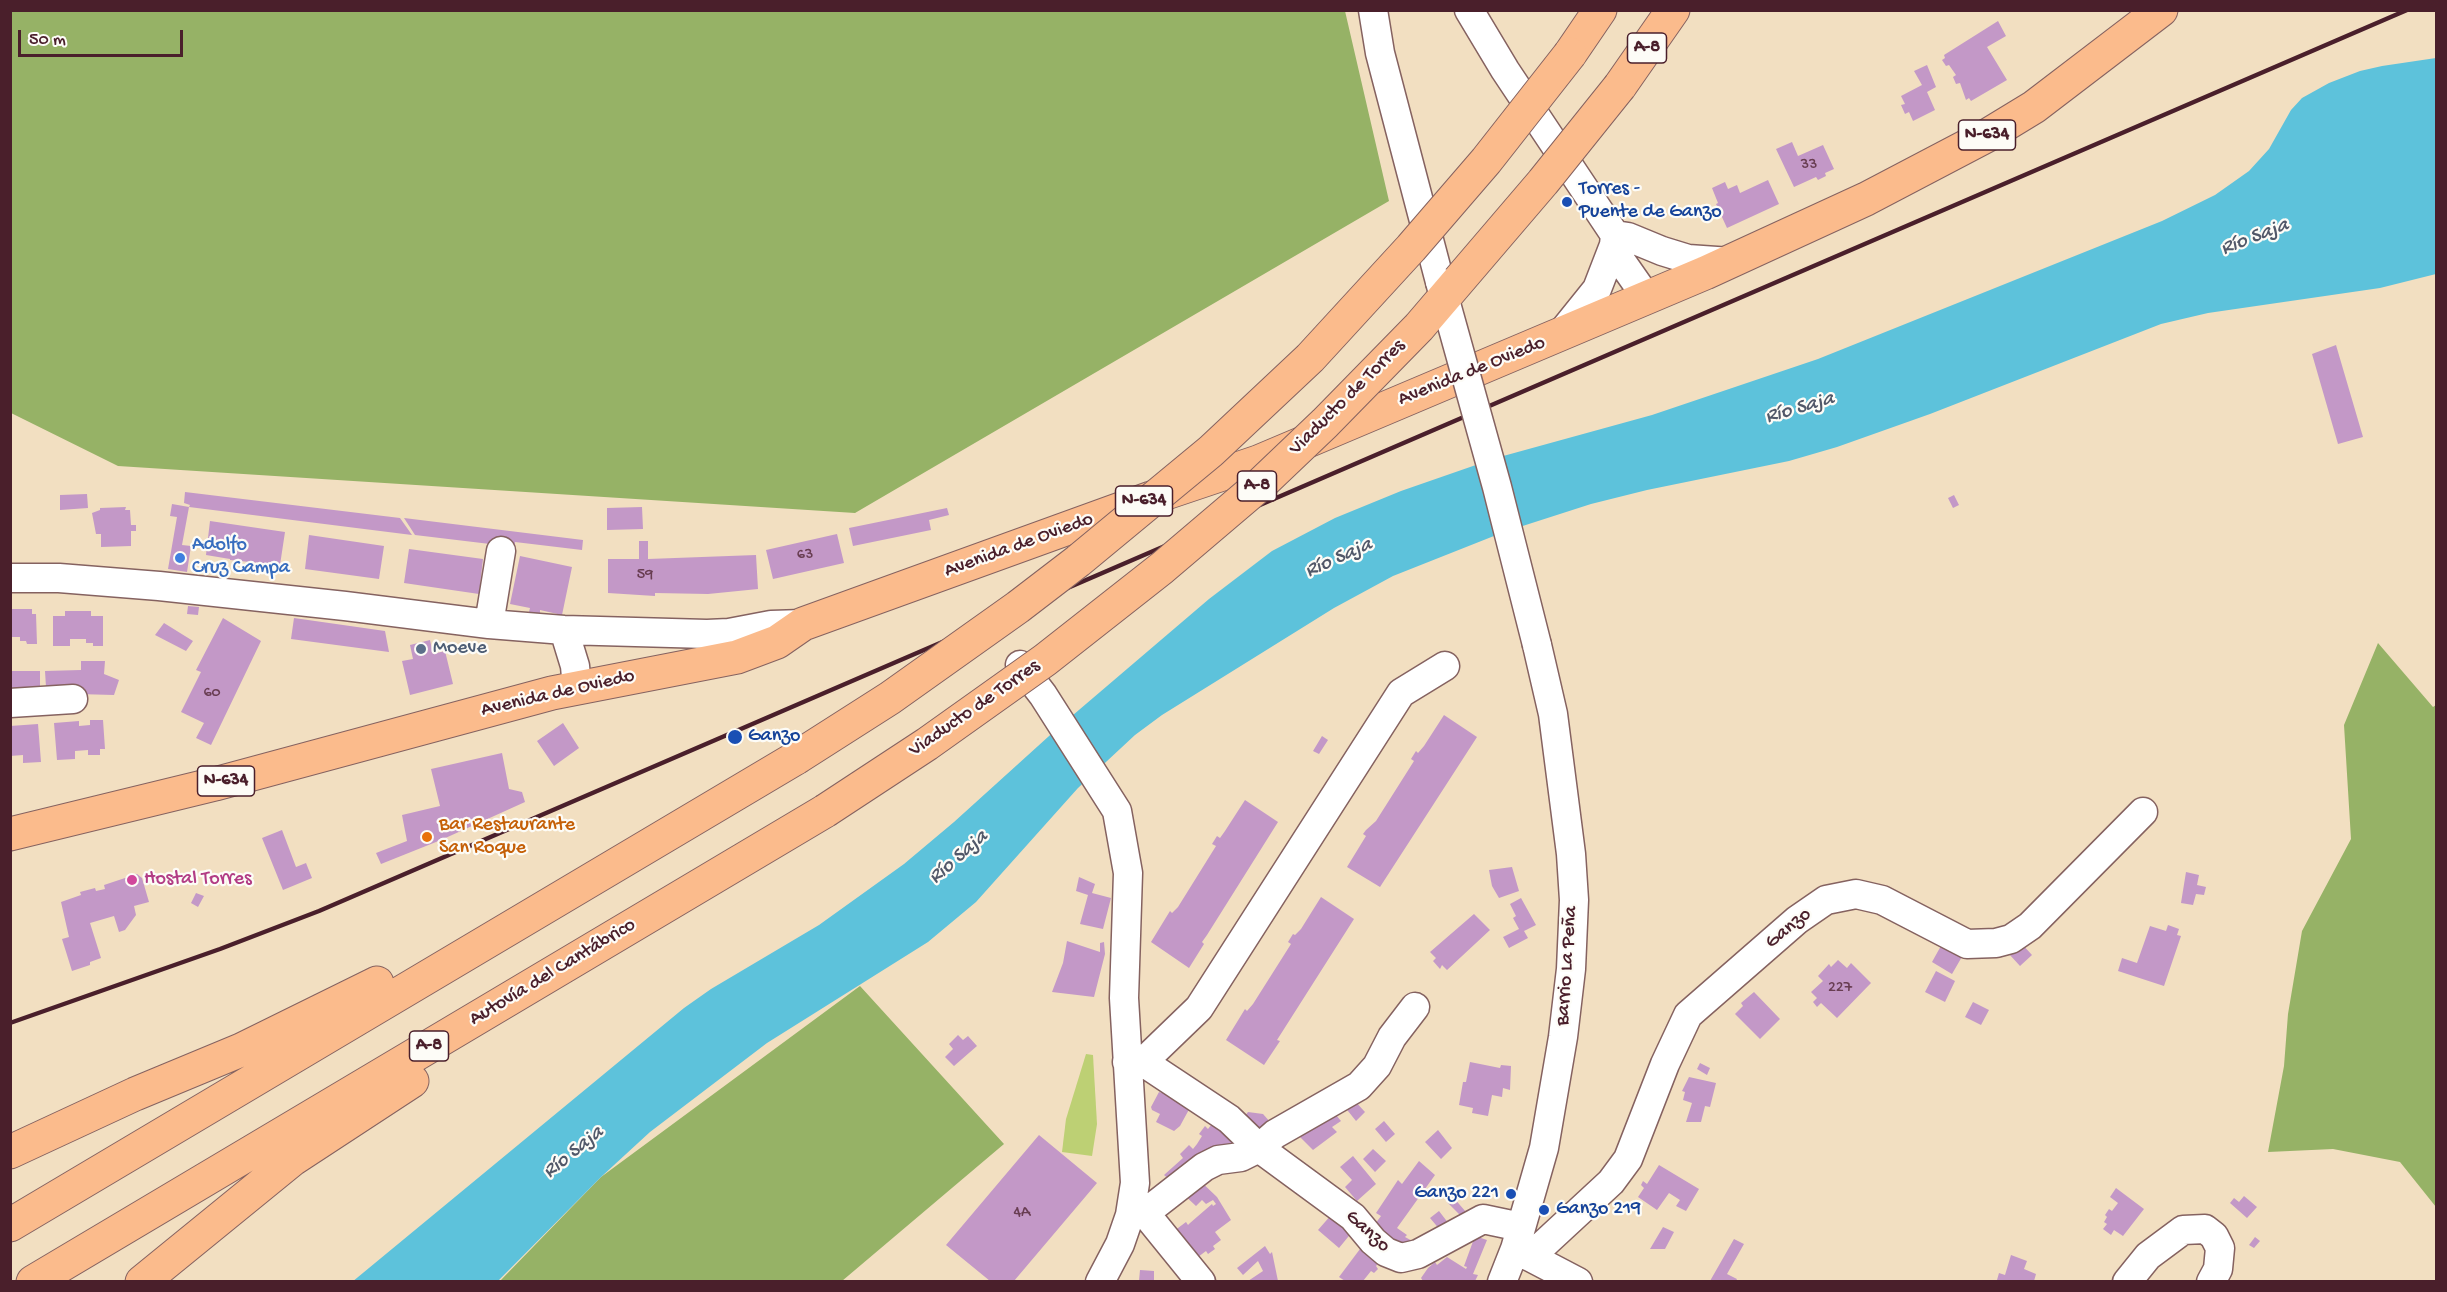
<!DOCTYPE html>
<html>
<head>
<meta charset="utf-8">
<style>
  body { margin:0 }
  #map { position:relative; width:2447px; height:1292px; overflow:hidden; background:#f2dfc1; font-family:"Gochi Hand",sans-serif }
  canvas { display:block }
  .frame { position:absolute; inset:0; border:12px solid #4a1f2b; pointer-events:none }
  .scale { position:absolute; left:18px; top:30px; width:165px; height:27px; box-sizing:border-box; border:3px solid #4a1f2b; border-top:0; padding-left:8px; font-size:18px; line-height:21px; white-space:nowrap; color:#4a1f2b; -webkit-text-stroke:4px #fdfcf7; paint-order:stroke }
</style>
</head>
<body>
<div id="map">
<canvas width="2447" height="1292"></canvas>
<div class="frame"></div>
<div class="scale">50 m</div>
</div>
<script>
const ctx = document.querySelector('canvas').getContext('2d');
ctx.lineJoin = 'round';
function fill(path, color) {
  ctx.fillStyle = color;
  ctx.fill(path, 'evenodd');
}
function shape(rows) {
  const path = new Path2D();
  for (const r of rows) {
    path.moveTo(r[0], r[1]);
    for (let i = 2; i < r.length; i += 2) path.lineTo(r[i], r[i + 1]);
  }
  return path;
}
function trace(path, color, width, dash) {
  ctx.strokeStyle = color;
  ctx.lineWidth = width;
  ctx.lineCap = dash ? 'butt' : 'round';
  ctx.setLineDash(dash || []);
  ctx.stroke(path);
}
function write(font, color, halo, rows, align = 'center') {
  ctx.font = font + ' "Gochi Hand",sans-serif';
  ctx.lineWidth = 4.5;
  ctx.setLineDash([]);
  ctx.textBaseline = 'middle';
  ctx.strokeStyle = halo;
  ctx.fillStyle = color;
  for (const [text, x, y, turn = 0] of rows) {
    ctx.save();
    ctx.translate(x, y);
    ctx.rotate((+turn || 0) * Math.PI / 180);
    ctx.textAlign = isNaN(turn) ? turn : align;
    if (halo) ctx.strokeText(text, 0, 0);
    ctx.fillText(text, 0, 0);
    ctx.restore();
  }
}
fill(shape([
  [1086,1054,1093,1055,1097,1124,1092,1156,1062,1152,1066,1119]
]), '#bdd074');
fill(shape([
  [10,11,1345,11,1389,201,855,513,118,466,11,413],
  [2378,643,2433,707,2436,705,2436,1207,2400,1162,2333,1149,2268,1152,2284,1066,2288,1014,2302,931,2351,839,2344,725],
  [860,986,1004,1144,842,1281,500,1281,601,1177]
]), '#96b266');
fill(shape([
  [2436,58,2436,274,2380,288,2208,313,2161,324,1930,414,1837,447,1789,461,1647,490,1591,504,1504,532,1393,576,1334,608,1162,715,1135,735,1078,788,976,902,928,942,767,1043,650,1132,601,1177,498,1281,352,1282,684,1008,711,989,819,925,904,864,954,822,1059,727,1209,599,1272,551,1335,518,1401,491,1496,458,1652,415,1818,359,2162,221,2215,195,2249,171,2269,149,2291,110,2302,98,2329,83,2360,71,2382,66]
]), '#5dc2db');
fill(shape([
  [1998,21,2006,36,1987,47,2007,80,1971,101,1969,98,1966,100,1960,83,1956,84,1953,77,1956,75,1949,65,1946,66,1942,60,1945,58,1944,55],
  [1927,65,1936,87,1927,92,1935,110,1913,121,1909,112,1905,114,1901,105,1905,104,1901,96,1922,85,1914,71],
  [1792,142,1798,156,1823,145,1834,169,1825,173,1826,176,1818,180,1816,177,1794,187,1776,149],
  [1768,180,1779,204,1727,228,1716,204,1718,203,1712,188,1725,182,1728,189,1737,185,1740,193],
  [2336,345,2363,437,2338,444,2312,354],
  [185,492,400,518,412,535,189,507,182,545,191,546,187,572,168,569,177,517,170,516,172,504,189,507,190,505,184,503],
  [87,494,88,508,60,510,60,495],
  [1954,495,1959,505,1953,508,1948,498],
  [126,507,125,510,130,510,131,525,136,525,136,531,131,531,131,546,101,547,101,534,96,534,92,513,100,510,100,508],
  [642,507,643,529,607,530,607,508],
  [947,508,949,515,929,520,931,530,853,546,849,528],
  [404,518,583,540,582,550,515,542,515,547,415,535],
  [210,521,285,532,280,565,230,560,230,559,206,555],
  [837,534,844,563,773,579,766,550],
  [309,535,384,546,379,579,305,569],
  [639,541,648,541,648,559,756,555,758,589,708,594,655,593,655,596,608,593,608,559,639,559],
  [409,549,483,559,479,594,404,583],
  [520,556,572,567,562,615,540,610,540,614,529,612,530,608,510,604],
  [188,606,199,607,198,615,187,614],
  [10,609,32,609,32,614,36,614,37,644,27,644,26,641,20,641,20,637,10,637],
  [65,611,91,611,91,616,103,616,103,646,93,646,93,643,86,643,86,639,70,639,70,646,53,646,53,616,65,616],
  [223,618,261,641,211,745,196,738,204,723,181,712,201,672,196,670],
  [294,618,385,631,389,652,291,639],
  [164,623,193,641,186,651,155,635],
  [430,640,433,654,445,651,453,684,410,695,402,661,413,659,410,645],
  [81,661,105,661,104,674,119,680,114,695,77,694,46,687,45,671,81,670],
  [10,671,40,671,40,688,10,699],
  [1444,715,1477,737,1380,887,1347,867,1366,836,1363,834,1366,830,1376,821,1414,761,1411,759,1416,751,1418,753,1424,746],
  [90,720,103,720,105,749,100,749,100,755,88,755,88,750,75,751,75,759,57,760,54,723,79,721,79,726,90,725],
  [563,723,579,748,554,766,537,741],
  [38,724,41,762,23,763,23,755,10,756,10,726],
  [1322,736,1328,740,1319,754,1313,751],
  [502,753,509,789,522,792,525,802,441,840,381,864,376,853,407,841,402,815,440,806,431,769],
  [1245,800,1278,822,1207,935,1202,942,1204,944,1189,968,1151,942,1170,911,1172,913,1178,907,1216,846,1212,844,1217,836,1220,838,1225,831],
  [282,830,296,867,306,863,312,878,283,890,262,838],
  [1512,867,1519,891,1499,898,1492,886,1489,870],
  [2186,872,2199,875,2197,885,2206,887,2204,895,2196,894,2193,905,2181,903],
  [137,874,142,878,149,902,134,906,136,915,125,930,119,932,114,916,90,923,101,958,90,962,90,965,72,971,62,939,69,937,61,902,81,895,80,892,95,888,96,891,105,889,104,885],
  [1079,877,1095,884,1092,893,1111,898,1103,929,1080,924,1088,895,1076,891],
  [196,893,204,896,198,907,191,903],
  [1321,897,1354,919,1277,1040,1280,1041,1264,1065,1226,1040,1245,1009,1247,1011,1253,1004,1291,944,1288,942,1293,934,1295,935,1301,929],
  [1521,898,1536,925,1524,931,1528,938,1509,948,1503,937,1519,929,1513,918,1516,916,1510,904],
  [1474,914,1490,930,1447,970,1442,965,1440,969,1433,961,1436,958,1430,952],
  [2168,925,2179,929,2177,935,2181,936,2164,986,2118,971,2122,958,2137,963,2150,926,2166,931],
  [1067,941,1100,952,1100,943,1104,942,1105,954,1094,997,1052,992,1063,963],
  [2021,943,2032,955,2020,966,2009,954],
  [1942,944,1963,955,1952,974,1932,962],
  [1838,960,1847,968,1851,963,1871,983,1837,1018,1821,1003,1817,1007,1813,1002,1817,998,1811,992,1823,981,1818,976,1829,964,1831,967],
  [1936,971,1955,981,1945,1002,1925,992],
  [1754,992,1780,1019,1760,1039,1735,1014,1743,1006,1741,1003],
  [1973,1002,1989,1010,1981,1025,1965,1017],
  [958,1035,963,1040,968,1036,977,1046,954,1066,945,1057,953,1049,949,1044],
  [1470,1062,1500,1068,1501,1065,1511,1066,1510,1090,1503,1088,1502,1097,1492,1095,1488,1116,1472,1113,1473,1108,1459,1105,1463,1082,1466,1082],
  [1700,1063,1710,1068,1707,1075,1697,1069],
  [1689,1077,1716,1083,1710,1107,1705,1106,1701,1122,1686,1122,1692,1103,1683,1100,1685,1092,1682,1091],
  [1164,1089,1192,1104,1180,1126,1174,1131,1156,1122,1160,1114,1152,1110,1151,1107,1159,1092,1162,1093],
  [1353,1099,1365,1112,1356,1121,1344,1106],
  [1331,1109,1341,1121,1332,1127,1337,1132,1313,1150,1296,1133],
  [1248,1112,1263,1114,1271,1123,1260,1134,1241,1121],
  [1215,1120,1244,1143,1233,1154,1222,1144,1212,1156,1172,1182,1164,1175,1183,1158,1180,1154,1189,1145,1193,1149,1197,1144,1202,1136,1199,1134,1205,1126,1208,1129],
  [1384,1121,1395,1134,1386,1142,1375,1129],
  [1438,1130,1452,1148,1441,1159,1425,1142],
  [1039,1135,1097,1183,1014,1281,990,1281,946,1245],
  [1373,1149,1386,1161,1375,1172,1363,1159],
  [1353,1156,1376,1184,1357,1201,1345,1187,1352,1180,1340,1167],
  [1419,1161,1435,1175,1397,1228,1407,1235,1405,1237,1416,1243,1399,1245,1372,1228,1381,1216,1376,1213,1398,1180,1402,1184],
  [1659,1165,1699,1189,1686,1211,1676,1206,1680,1200,1669,1193,1657,1210,1638,1197,1644,1188,1641,1185,1643,1181,1647,1184],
  [1196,1177,1217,1197,1231,1220,1215,1232,1221,1240,1213,1246,1215,1249,1208,1254,1206,1251,1198,1257,1182,1235,1179,1237,1174,1231,1186,1222,1188,1225,1190,1223,1212,1204,1213,1206,1216,1204,1213,1200,1206,1204,1202,1200,1196,1206,1182,1193],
  [2116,1188,2144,1209,2123,1236,2114,1230,2111,1235,2103,1229,2107,1224,2104,1222,2107,1217,2105,1215,2109,1209,2112,1211,2118,1203,2110,1197],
  [2244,1196,2257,1207,2247,1218,2230,1203,2234,1198,2239,1202],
  [1453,1197,1466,1212,1461,1216,1447,1202],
  [1439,1211,1449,1224,1441,1231,1430,1218],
  [1332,1214,1353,1231,1339,1248,1318,1230],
  [1663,1227,1674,1232,1665,1249,1650,1249],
  [1475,1236,1487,1240,1473,1274,1478,1275,1475,1281,1423,1281,1421,1278,1428,1268,1435,1262,1437,1265,1447,1257,1466,1269,1467,1267,1464,1266],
  [2255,1237,2260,1241,2254,1248,2249,1245],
  [1734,1239,1744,1244,1727,1274,1737,1279,1736,1281,1710,1281],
  [1363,1245,1381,1260,1376,1266,1378,1269,1374,1273,1371,1271,1363,1281,1345,1281,1339,1277],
  [1265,1246,1270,1254,1272,1252,1278,1281,1248,1281,1263,1271,1258,1261,1243,1275,1237,1268],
  [2011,1255,2027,1261,2024,1269,2036,1274,2034,1281,1997,1280,1999,1273,2005,1275],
  [1140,1270,1154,1271,1154,1281,1139,1281]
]), '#c398c7');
const minor = shape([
  [1373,10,1380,53,1440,282],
  [1469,10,1505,70,1615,235,1614,245,1619,258,1647,298],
  [1615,235,1628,237,1662,251,1688,259,1731,262],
  [1560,335,1597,289,1614,245],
  [10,578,59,578,159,586,345,606,489,624,564,630,707,634,729,633,771,625,803,624],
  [489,624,501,551],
  [564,630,575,666,577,688],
  [1020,665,1043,695,1117,811,1128,873,1124,998,1135,1183,1130,1215,1120,1244,1100,1282],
  [10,703,73,699],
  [1127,1062,1143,1062,1229,1119,1259,1148,1353,1217,1373,1241,1386,1252,1401,1258,1418,1254,1483,1219,1521,1227],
  [1143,1062,1199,1008,1401,693,1445,666],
  [1145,1213,1201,1282],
  [1130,1215,1145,1213,1204,1167,1218,1160,1241,1157,1259,1148,1275,1134,1359,1086,1377,1066,1392,1037,1415,1007],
  [1515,1249,1578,1282],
  [1530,1257,1611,1182,1628,1159,1665,1064,1688,1015,1797,920,1826,900,1856,894,1882,900,1967,944,1996,943,2011,939,2030,926,2143,812],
  [1502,1282,1515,1249,1544,1148,1563,1037,1571,969,1574,900,1571,854,1553,714,1537,645],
  [2127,1282,2148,1256,2183,1230,2205,1229,2214,1236,2220,1248,2218,1269,2211,1282]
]);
const highway = shape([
  [1570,54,1600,10],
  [1620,86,1673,10],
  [10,834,215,784,552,693,737,657,777,642,803,624,1151,498,1258,462,1705,273,1866,199,1988,135,2034,107,2161,10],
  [10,1152,135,1094,241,1050,377,983],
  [10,1225,796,758],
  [33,1282,825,811],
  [142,1282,293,1159,412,1081]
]);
trace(minor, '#856260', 31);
trace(highway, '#856260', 35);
trace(minor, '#fff', 28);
trace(highway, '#fbbb8c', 33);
trace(shape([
  [10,1023,220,949,319,911,2407,10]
]), '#4a1f2b', 4.5);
const minorBridge = shape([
  [1440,282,1497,487,1537,645]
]);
const highwayBridge = shape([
  [796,758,890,698,1018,607,1078,561,1211,451,1310,358,1411,248,1486,161,1570,54],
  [825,811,927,744,1045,660,1162,568,1262,483,1325,423,1419,327,1543,182,1620,86]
]);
trace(minorBridge, '#856260', 31, []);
trace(highwayBridge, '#856260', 35, []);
trace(minorBridge, '#fff', 28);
trace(highwayBridge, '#fbbb8c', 33);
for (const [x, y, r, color] of [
  [1567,202,6,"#1a4fb4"],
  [180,558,6,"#3f7fe0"],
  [421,649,6,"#5c6f8a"],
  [735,737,8,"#1a4fb4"],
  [427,837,6,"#e8710a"],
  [132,880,6,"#d1479c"],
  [1511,1194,6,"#1a4fb4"],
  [1544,1210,6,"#1a4fb4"]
]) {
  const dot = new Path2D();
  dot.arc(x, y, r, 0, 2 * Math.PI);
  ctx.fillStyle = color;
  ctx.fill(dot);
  trace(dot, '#fdfcf7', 2);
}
write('16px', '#683d52', null, [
  ["33",1809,166],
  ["63",805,556],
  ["59",645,576],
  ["60",212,694],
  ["227",1840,989],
  ["4A",1022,1214]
]);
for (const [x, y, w] of [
  [1647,48,39],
  [1987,135,57],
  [1257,486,39],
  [1144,501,57],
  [226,781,57],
  [429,1046,39]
]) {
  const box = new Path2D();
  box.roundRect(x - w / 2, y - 15, w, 30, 4.5);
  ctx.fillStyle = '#fdfcf7';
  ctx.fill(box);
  trace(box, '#4a1f2b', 1.5);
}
write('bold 18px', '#4a1f2b', null, [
  ["A-8",1647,48],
  ["N-634",1987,135],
  ["A-8",1257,486],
  ["N-634",1144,501],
  ["N-634",226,781],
  ["A-8",429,1046]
]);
write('20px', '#164399', '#fdfcf7', [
  ["Torres -",1579,190],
  ["Puente de Ganzo",1579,213],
  ["Ganzo",748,737],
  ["Ganzo 221",1499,1194,"right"],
  ["Ganzo 219",1556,1210]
], 'left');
write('20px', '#4a1f2b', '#fdfcf7', [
  ["Avenida de Oviedo",1472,372,-22],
  ["Viaducto de Torres",1348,398,-45],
  ["Avenida de Oviedo",1019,546,-20],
  ["Avenida de Oviedo",558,694,-13],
  ["Viaducto de Torres",975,709,-35],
  ["Ganzo",1789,929,-39],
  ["Barrio La Peña",1568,966,-86],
  ["Autovía del Cantábrico",553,973,-31],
  ["Ganzo",1367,1232,42]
]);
write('20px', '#366cbe', '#fdfcf7', [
  ["Adolfo",192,546],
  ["Cruz Campa",192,569]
], 'left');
write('20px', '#4e5e75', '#fdfcf7', [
  ["Moeve",433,649]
], 'left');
write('20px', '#c56008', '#fdfcf7', [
  ["Bar Restaurante",439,826],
  ["San Roque",439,849]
], 'left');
write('20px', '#b23c85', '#fdfcf7', [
  ["Hostal Torres",144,880]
], 'left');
write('italic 21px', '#515869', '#fdfcf7', [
  ["Río Saja",2255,238,-21],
  ["Río Saja",1800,409,-16],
  ["Río Saja",1339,559,-24],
  ["Río Saja",959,858,-41],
  ["Río Saja",574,1153,-39]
]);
</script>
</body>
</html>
